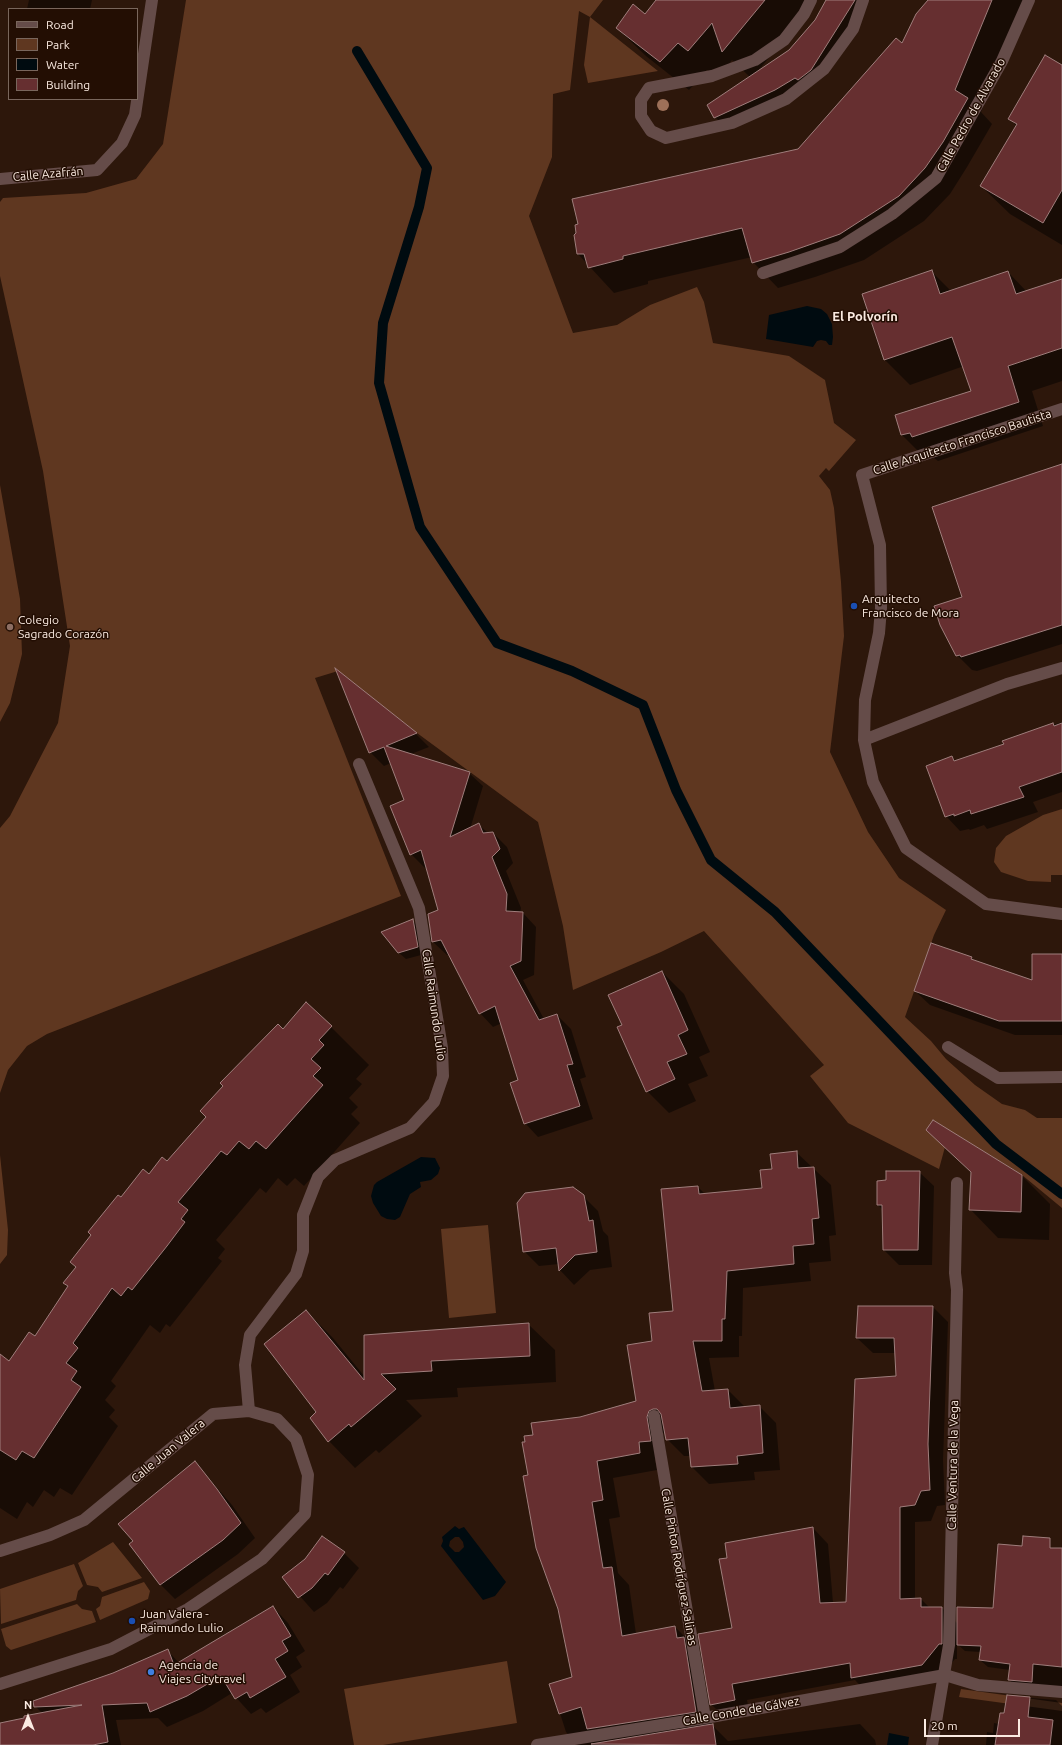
<!DOCTYPE html>
<html>
<head>
<meta charset="utf-8">
<style>
  body { margin:0 }
  #map { position:relative; width:1062px; height:1745px; overflow:hidden; background:#2d170b; font-family:Ubuntu,sans-serif }
  canvas { display:block }
  .legend { position:absolute; left:8px; top:8px; width:130px; height:92px; box-sizing:border-box; background:#230e03; border:1px solid #79665c; margin:0; padding:5px 7px; list-style:none; font-size:12px; color:#faeae1 }
  .legend li { display:flex; align-items:center; gap:8px; height:20px }
  .legend b { width:20px; border:1px solid #79665c }
  .north { position:absolute; left:8px; top:1697px; width:40px; height:40px; -webkit-text-stroke:3px #230e03; paint-order:stroke; rotate:0deg; font-size:11px; font-weight:700; line-height:16px; text-align:center; color:#faeae1 }
  .north::after { content:''; display:block; margin:auto; width:14px; height:18px; background:#faeae1; clip-path:polygon(50% 0,100% 100%,50% 72%,0 100%) }
  .scale { position:absolute; left:924px; top:1719px; width:96px; height:18px; box-sizing:border-box; border:2px solid #faeae1; border-top:0; padding-left:5px; font-size:12px; line-height:14px; white-space:nowrap; color:#faeae1; -webkit-text-stroke:3px #230e03; paint-order:stroke }
</style>
</head>
<body>
<div id="map">
<canvas width="1062" height="1745"></canvas>
<ul class="legend">
<li><b style="height:5px;background:#654c49"></b>Road</li>
<li><b style="height:11px;background:#5f3720"></b>Park</li>
<li><b style="height:11px;background:#000b10"></b>Water</li>
<li><b style="height:11px;background:#662f30"></b>Building</li>
</ul>
<div class="north">N</div>
<div class="scale">20 m</div>
</div>
<script>
const ctx = document.querySelector('canvas').getContext('2d');
ctx.lineJoin = 'round';
function fill(path, color) {
  ctx.fillStyle = color;
  ctx.fill(path, 'evenodd');
}
function shape(rows) {
  const path = new Path2D();
  for (const r of rows) {
    path.moveTo(r[0], r[1]);
    for (let i = 2; i < r.length; i += 2) path.lineTo(r[i], r[i + 1]);
  }
  return path;
}
function trace(path, color, width, dash) {
  ctx.strokeStyle = color;
  ctx.lineWidth = width;
  ctx.lineCap = dash ? 'butt' : 'round';
  ctx.setLineDash(dash || []);
  ctx.stroke(path);
}
function write(font, color, halo, rows, align = 'center') {
  ctx.font = font + ' Ubuntu,sans-serif';
  ctx.lineWidth = 3;
  ctx.setLineDash([]);
  ctx.textBaseline = 'middle';
  ctx.strokeStyle = halo;
  ctx.fillStyle = color;
  for (const [text, x, y, turn = 0] of rows) {
    ctx.save();
    ctx.translate(x, y);
    ctx.rotate((+turn || 0) * Math.PI / 180);
    ctx.textAlign = isNaN(turn) ? turn : align;
    if (halo) ctx.strokeText(text, 0, 0);
    ctx.fillText(text, 0, 0);
    ctx.restore();
  }
}
fill(shape([
  [186,0,603,0,590,17,658,71,588,83,584,65,590,17,579,11,570,90,553,94,552,157,529,216,573,333,617,325,650,305,697,287,704,302,713,343,789,356,825,380,834,423,856,440,829,471,826,468,819,476,830,490,834,508,841,582,844,636,830,752,868,832,899,878,946,910,934,935,905,1017,931,1041,946,1059,975,1085,1002,1104,1025,1110,1037,1118,1062,1118,1062,1208,1022,1175,957,1135,945,1147,939,1169,848,1123,810,1076,824,1065,704,931,661,952,573,990,563,926,538,822,417,733,338,671,315,678,401,896,47,1034,27,1046,8,1070,0,1093,0,828,10,816,58,723,70,646,43,471,0,276,0,202,3,198,86,193,136,179,163,144],
  [0,485,20,599,22,654,10,703,0,722],
  [1062,809,1062,875,1051,875,1051,882,1028,881,1001,872,994,862,996,848,1006,836,1043,815],
  [0,1155,8,1230,7,1255,0,1264],
  [488,1225,496,1313,449,1318,441,1229],
  [113,1542,142,1578,102,1592,98,1587,87,1585,78,1563],
  [74,1564,83,1586,78,1591,76,1600,1,1624,0,1589],
  [144,1582,150,1591,148,1599,100,1620,96,1609,100,1606,102,1597],
  [77,1604,82,1609,92,1611,96,1622,11,1650,6,1646,1,1629],
  [507,1661,517,1723,383,1745,354,1745,344,1689],
  [961,1689,1062,1703,1062,1711,959,1697]
]), '#5f3720');
fill(shape([
  [807,306,821,309,827,314,832,324,833,337,832,345,829,345,826,341,821,340,817,341,813,347,766,339,769,315],
  [421,1157,435,1158,440,1168,438,1174,431,1180,420,1182,421,1187,410,1194,400,1217,395,1220,387,1219,381,1216,373,1203,371,1196,374,1185,377,1182],
  [455,1526,459,1529,464,1527,506,1582,495,1596,483,1600,441,1546,443,1541,442,1537],
  [455,1537,459,1537,463,1542,464,1547,459,1552,455,1552,449,1546,450,1541],
  [889,1733,909,1737,908,1745,887,1745]
]), '#000b10');
fill(shape([
  [29,0,92,0,90,9,27,9],
  [657,0,809,0,799,22,757,72,789,51,809,32,827,0,863,0,833,55,803,84,722,124,715,117,750,77,732,60,717,79,707,70,689,90,646,56,617,28,645,16],
  [930,0,1031,0,1024,7,981,112,992,124,967,167,950,194,924,221,864,260,815,277,778,288,753,262,752,257,648,281,648,284,614,293,578,254,575,235,799,150,902,45],
  [1062,66,1062,245,1010,214,981,186,1017,126,1010,119],
  [932,272,951,291,1008,272,1027,292,1062,280,1062,381,1032,391,1043,426,938,461,934,458,927,460,902,435,972,392,964,366,910,385,885,360,863,295],
  [1062,466,1062,644,977,671,972,670,957,655,963,597],
  [338,671,416,734,429,747,411,754,469,773,483,786,470,829,479,825,488,833,493,833,507,847,513,863,506,871,521,908,520,913,523,913,536,927,534,975,523,980,544,1019,557,1015,571,1029,586,1077,580,1079,593,1119,538,1137,525,1123,519,1080,502,1023,493,1027,480,1013,450,954,447,955,433,942,439,910,427,867,425,868,411,854,405,801,391,763,384,766,370,752],
  [1062,722,1062,792,1033,802,1038,812,987,829,984,825,970,830,969,829,960,831,946,816,952,757,956,761,1005,745,1003,741],
  [413,921,420,928,425,954,406,959,398,952],
  [1062,955,1062,1035,1015,1035,930,1005,915,991,971,958,975,962,1033,982],
  [662,972,684,994,710,1052,699,1057,708,1076,688,1084,696,1101,669,1113,647,1091,624,1025],
  [331,1027,369,1065,356,1079,362,1084,349,1098,358,1107,351,1114,360,1123,304,1186,295,1178,287,1186,278,1178,266,1193,260,1188,216,1240,225,1249,218,1258,222,1261,170,1327,166,1324,160,1333,150,1325,111,1381,116,1386,105,1400,115,1410,109,1417,118,1426,72,1495,60,1488,54,1497,44,1490,33,1507,27,1502,17,1519,0,1508,0,1369,35,1338,69,1287,64,1283,77,1267,121,1198,167,1163,283,1030],
  [927,1130,1021,1175,1050,1204,1049,1240,998,1238,970,1209,972,1173],
  [796,1152,831,1185,836,1235,829,1236,831,1261,809,1263,811,1281,743,1288,742,1336,739,1336,739,1357,709,1358,715,1391,728,1390,745,1407,759,1406,776,1423,780,1470,754,1472,755,1480,709,1484,692,1467,691,1456,684,1456,667,1439,665,1430,663,1434,667,1458,655,1459,657,1470,613,1478,620,1517,609,1519,618,1573,629,1585,636,1634,675,1627,692,1644,700,1655,712,1725,728,1741,860,1724,875,1740,876,1745,578,1745,566,1732,551,1685,573,1678,529,1476,534,1436,581,1418,637,1402,653,1342,675,1312,698,1187,705,1194,763,1189,773,1170],
  [919,1172,934,1186,932,1265,899,1265,884,1250,883,1210,878,1205,878,1182,887,1181],
  [583,1196,598,1211,603,1231,608,1236,612,1267,590,1270,574,1285,560,1270,559,1264,539,1266,524,1251],
  [933,1307,948,1322,943,1460,945,1505,937,1506,931,1521,915,1522,915,1599,921,1599,930,1608,942,1608,958,1624,994,1609,1062,1585,1062,1691,1017,1687,1009,1680,1010,1670,988,1667,980,1660,981,1652,965,1651,957,1644,957,1659,955,1659,938,1680,867,1693,855,1680,747,1700,750,1715,727,1720,711,1704,733,1629,729,1559,813,1528,828,1544,833,1603,847,1603,897,1377,896,1353,873,1353,857,1338],
  [306,1311,333,1338,365,1377,528,1324,555,1350,556,1382,457,1388,458,1397,406,1400,422,1416,379,1453,376,1450,355,1468,329,1441,318,1412],
  [195,1463,232,1505,255,1538,238,1554,175,1599,160,1584,135,1541],
  [322,1537,344,1553,359,1568,343,1589,340,1587,327,1603,314,1612,283,1577,305,1560],
  [273,1607,288,1623,305,1651,296,1657,302,1667,290,1675,300,1692,266,1713,261,1708,251,1714,232,1693,203,1711,167,1727,158,1718,116,1720,121,1745,0,1745,0,1723,43,1714,35,1706,167,1650,179,1663],
  [1007,1696,1056,1700,1062,1706,1062,1745,986,1745,987,1732,993,1733,994,1723,999,1724,1005,1714]
]), '#0007');
trace(shape([
  [357,51,427,168,419,207,383,323,379,383,420,527,497,643,572,671,643,705,676,790,711,860,775,912,996,1144,1062,1194]
]), '#000b10', 10);
const building = shape([
  [656,0,765,0,722,52,712,23,688,51,678,43,660,62,616,28,633,4,645,14,656,0],
  [826,0,855,0,811,70,798,80,795,78,775,90,714,118,707,105,789,50,815,20,826,0],
  [928,0,992,0,955,90,968,98,943,142,925,168,899,196,840,234,789,252,752,263,742,228,623,256,623,259,588,268,584,254,577,254,574,235,576,233,575,225,578,224,572,199,798,149,896,38,902,43,916,14,928,0],
  [1045,55,1062,65,1062,190,1043,223,980,186,1017,124,1008,119,1045,55],
  [932,270,940,294,1008,271,1016,294,1062,279,1062,348,1008,366,1019,402,912,437,910,433,901,435,895,415,971,391,952,337,884,360,862,294,932,270],
  [1062,464,1062,625,961,657,960,655,956,656,940,625,934,606,962,597,932,507,1062,464],
  [335,668,417,733,386,746,470,772,450,837,479,823,483,833,493,832,500,849,492,857,507,894,506,911,523,912,521,961,510,966,539,1020,557,1014,573,1064,567,1065,580,1106,524,1124,510,1083,518,1080,495,1006,479,1014,441,940,432,942,428,914,438,910,421,850,410,855,390,806,404,800,384,747,369,753,335,668],
  [1053,723,1054,726,1062,723,1062,772,1019,787,1024,797,971,814,970,810,954,816,954,814,945,817,926,766,952,756,954,761,1004,744,1002,741,1053,723],
  [413,919,418,947,398,953,381,932,413,919],
  [931,943,972,957,971,959,1032,980,1032,954,1062,954,1062,1021,999,1021,914,991,931,943],
  [662,971,688,1030,678,1035,687,1054,667,1062,675,1079,646,1092,617,1027,622,1025,608,995,662,971],
  [306,1002,332,1026,319,1040,324,1045,311,1059,321,1068,313,1076,323,1085,266,1149,256,1141,249,1149,239,1141,227,1155,221,1151,178,1202,188,1210,181,1219,185,1222,167,1246,132,1290,128,1287,121,1296,112,1288,73,1343,78,1348,66,1363,77,1371,71,1380,81,1387,34,1458,22,1451,16,1460,0,1450,0,1354,9,1361,29,1332,35,1336,68,1286,63,1283,76,1267,70,1262,91,1235,88,1232,118,1195,121,1197,143,1169,149,1174,162,1157,167,1161,206,1117,200,1111,223,1086,220,1083,278,1024,283,1029,306,1002],
  [933,1120,1022,1175,1021,1212,969,1210,971,1172,926,1130,933,1120],
  [797,1151,798,1168,814,1167,819,1218,812,1219,814,1244,793,1246,794,1264,727,1271,725,1319,722,1319,722,1341,693,1341,702,1391,728,1389,730,1408,760,1405,763,1453,737,1456,738,1464,691,1467,688,1438,666,1440,661,1414,657,1409,653,1409,649,1411,647,1417,651,1441,639,1442,640,1453,597,1461,603,1500,592,1502,603,1568,612,1567,622,1636,675,1626,677,1638,684,1637,696,1712,587,1729,581,1707,559,1714,549,1684,572,1677,558,1609,536,1548,523,1476,528,1475,522,1442,525,1442,524,1436,533,1435,531,1423,580,1417,636,1401,627,1345,652,1341,649,1313,673,1311,661,1189,698,1186,699,1194,762,1188,760,1170,772,1169,770,1154,797,1151],
  [886,1171,920,1171,918,1250,883,1250,882,1205,877,1205,877,1181,886,1180,886,1171],
  [573,1187,584,1195,589,1221,593,1220,597,1252,575,1255,559,1271,556,1248,523,1252,517,1203,525,1193,573,1187],
  [858,1306,933,1306,928,1444,930,1490,921,1491,915,1505,900,1507,900,1599,921,1598,921,1607,942,1607,942,1644,939,1644,922,1665,851,1678,850,1663,732,1684,735,1700,710,1705,698,1634,732,1628,719,1559,727,1558,725,1543,813,1527,820,1603,846,1602,855,1379,896,1376,894,1338,856,1338,858,1306],
  [306,1310,364,1380,364,1335,529,1323,530,1356,431,1361,432,1371,381,1374,396,1389,351,1427,349,1424,328,1442,310,1418,316,1412,264,1344,306,1310],
  [195,1461,217,1489,241,1523,223,1540,160,1585,129,1544,133,1541,118,1524,195,1461],
  [322,1536,345,1552,328,1575,325,1573,312,1588,298,1598,282,1577,305,1559,322,1536],
  [1023,1536,1050,1538,1050,1548,1062,1548,1062,1667,1033,1664,1032,1682,1008,1680,1010,1664,979,1660,981,1646,957,1645,957,1607,993,1608,998,1544,1022,1546,1023,1536],
  [273,1606,291,1636,282,1641,288,1651,275,1659,286,1677,250,1698,247,1692,235,1699,221,1676,187,1696,150,1712,147,1703,102,1705,108,1742,93,1745,0,1745,0,1723,24,1718,24,1716,82,1705,34,1707,33,1701,113,1673,168,1649,174,1665,273,1606],
  [1007,1695,1030,1697,1028,1717,1053,1720,1050,1745,995,1745,1000,1713,1004,1713,1007,1695],
  [713,1724,716,1745,591,1744,706,1725,713,1724]
]);
fill(building, '#662f30');
trace(building, '#9f7e7c', 1);
trace(shape([
  [948,1047,998,1078,1062,1077],
  [945,1675,978,1685,1062,1692]
]), '#654c49', 12);
trace(shape([
  [811,0,804,14,784,40,755,60,712,76,649,88,641,100,641,116,651,131,666,138,732,123,786,99,824,69,853,29,863,0],
  [0,179,97,170,122,143,135,115,152,0],
  [763,273,840,247,892,214,936,178,1002,61,1029,0],
  [1062,409,862,475,880,545,881,608,879,633,865,700,864,740,873,782,906,848,986,904,1062,914],
  [864,740,1007,684,1062,668],
  [249,1411,245,1365,250,1335,296,1274,303,1251,303,1215,318,1177,335,1160,410,1128,434,1102,443,1076,442,1048,419,908,359,764],
  [654,1416,705,1718],
  [537,1745,705,1718,945,1675],
  [932,1745,949,1645,957,1290,955,1273,957,1183]
]), '#654c49', 12);
trace(shape([
  [0,1551,50,1535,84,1520,213,1414,249,1411,277,1419,296,1439,308,1475,305,1514,262,1559,188,1609,111,1649,0,1684]
]), '#654c49', 12);
ctx.fillStyle = '#9d7058';
for (const [x, y] of [
  [663,105]
]) {
  ctx.beginPath();
  ctx.arc(x, y, 6, 0, 2 * Math.PI);
  ctx.fill();
}
for (const [x, y, r, color] of [
  [854,606,4,"#1a4fb4"],
  [10,627,4,"#8d6e63"],
  [132,1621,4,"#1a4fb4"],
  [151,1672,4,"#3f7fe0"]
]) {
  const dot = new Path2D();
  dot.arc(x, y, r, 0, 2 * Math.PI);
  ctx.fillStyle = color;
  ctx.fill(dot);
  trace(dot, '#230e03', 1.5);
}
write('12px', '#faeae1', '#230e03', [
  ["Calle Pedro de Alvarado",971,115,-61],
  ["Calle Azafrán",48,174,-5],
  ["Calle Arquitecto Francisco Bautista",962,442,-18],
  ["Calle Raimundo Lulio",434,1005,82],
  ["Calle Juan Valera",168,1451,-40],
  ["Calle Ventura de la Vega",953,1465,-89],
  ["Calle Pintor Rodríguez Salinas",679,1567,80],
  ["Calle Conde de Gálvez",741,1711,-10]
]);
write('12px', '#faeae1', '#230e03', [
  ["Arquitecto",862,599],
  ["Francisco de Mora",862,613],
  ["Colegio",18,620],
  ["Sagrado Corazón",18,634],
  ["Juan Valera -",140,1614],
  ["Raimundo Lulio",140,1628],
  ["Agencia de",159,1665],
  ["Viajes Citytravel",159,1679]
], 'left');
write('bold 13px', '#faeae1', '#230e03', [
  ["El Polvorín",865,317]
]);
</script>
</body>
</html>
